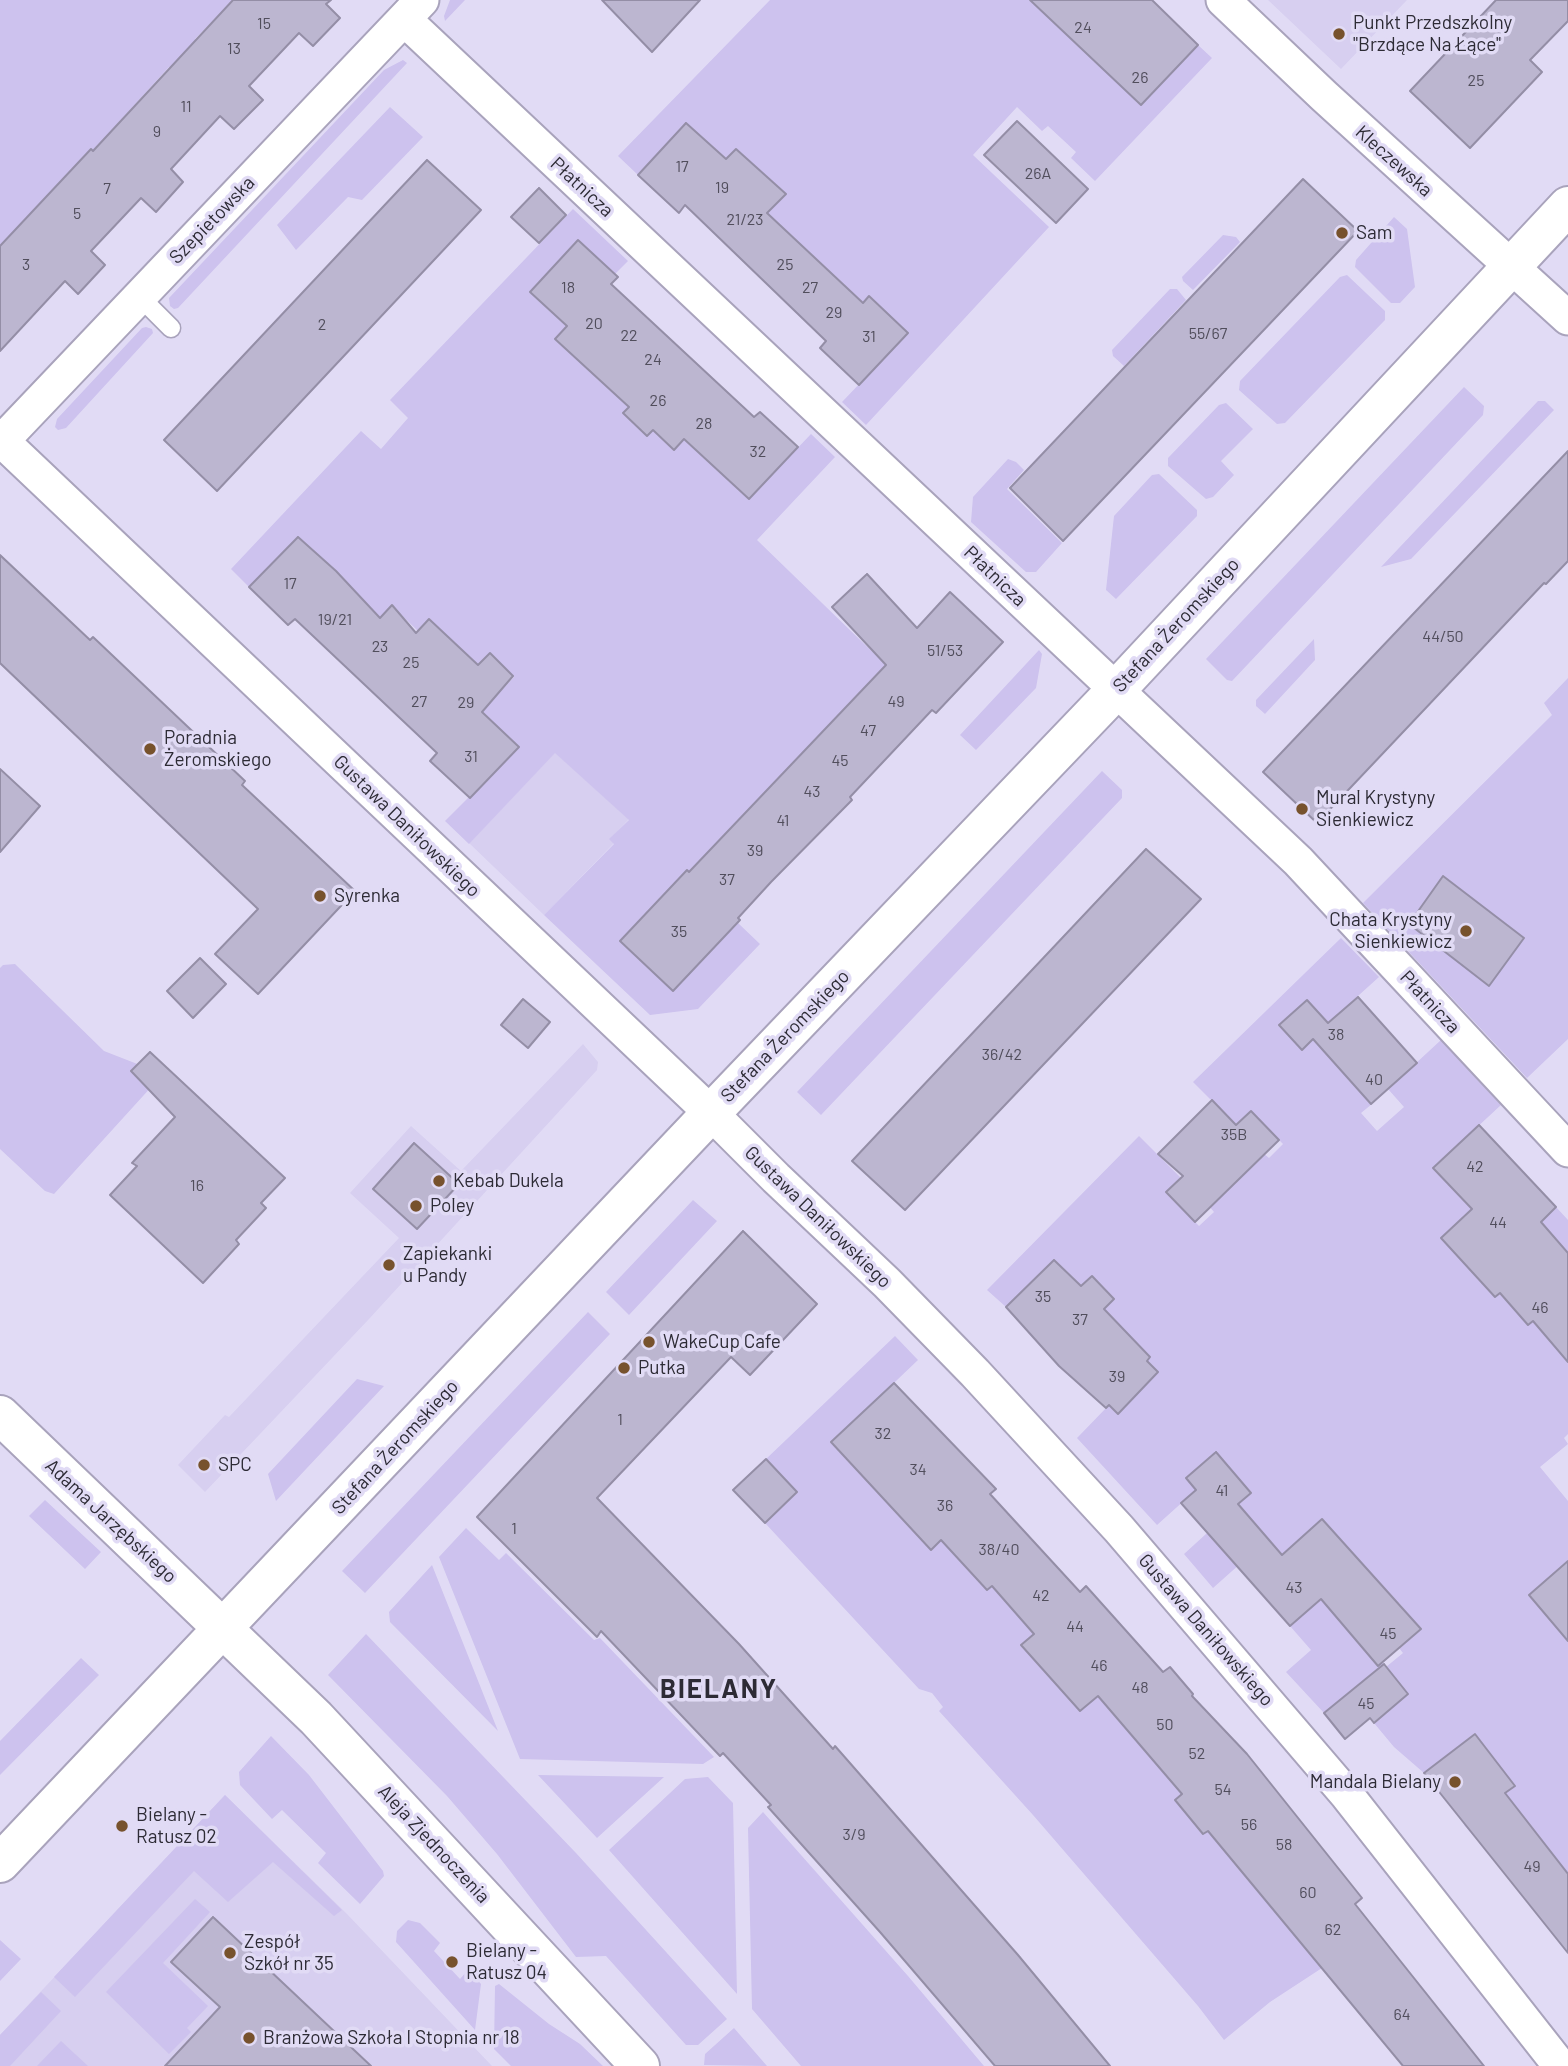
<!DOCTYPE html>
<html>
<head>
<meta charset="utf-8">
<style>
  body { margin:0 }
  canvas { display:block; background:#e1dbf5 }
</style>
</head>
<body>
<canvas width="1568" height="2066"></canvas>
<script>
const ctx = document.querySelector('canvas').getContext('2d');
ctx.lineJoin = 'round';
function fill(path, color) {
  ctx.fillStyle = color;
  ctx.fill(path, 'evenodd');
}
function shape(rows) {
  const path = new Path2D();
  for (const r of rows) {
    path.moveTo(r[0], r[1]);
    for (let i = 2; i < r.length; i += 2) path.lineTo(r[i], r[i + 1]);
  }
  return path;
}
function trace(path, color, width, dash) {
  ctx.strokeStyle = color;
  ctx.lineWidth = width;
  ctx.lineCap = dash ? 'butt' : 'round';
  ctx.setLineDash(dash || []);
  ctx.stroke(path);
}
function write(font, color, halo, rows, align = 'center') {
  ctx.font = font + ' Barlow,sans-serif';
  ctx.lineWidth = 7;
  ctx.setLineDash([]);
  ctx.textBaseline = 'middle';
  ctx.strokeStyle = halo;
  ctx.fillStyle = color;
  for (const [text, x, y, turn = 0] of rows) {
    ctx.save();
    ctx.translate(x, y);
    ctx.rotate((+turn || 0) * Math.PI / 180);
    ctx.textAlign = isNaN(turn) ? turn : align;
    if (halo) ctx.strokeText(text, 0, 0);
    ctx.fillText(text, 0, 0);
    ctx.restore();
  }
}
fill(shape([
  [1268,0,1407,0,1341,69],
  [555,752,629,819,610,839,614,843,544,915,469,843],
  [583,1044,598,1062,597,1070,369,1319,205,1492,178,1465,225,1415,229,1417,399,1238,350,1193,411,1126,461,1171],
  [225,1795,347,1914,492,2066,0,2066,0,2035]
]), '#d7cff0');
fill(shape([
  [0,0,233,0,195,39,229,72,204,99,169,67,118,123,151,154,125,181,91,149,39,204,72,237,15,230,0,246],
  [450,0,465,0,445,21,444,16],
  [770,0,1030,0,1141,105,1198,45,1212,58,1095,181,1071,158,1076,152,1048,126,1042,131,1017,107,973,155,1049,227,866,425,842,402,908,333,870,296,863,303,767,213,785,194,736,149,726,159,686,123,638,175,618,156],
  [403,60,407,63,178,308,174,309,170,306,169,298,384,70],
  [390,107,423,137,362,200,348,197,296,250,277,225],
  [573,209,628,261,615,274,578,240,530,291,567,326,556,339,606,386,647,390,624,413,647,436,653,430,674,450,684,439,749,499,811,434,835,457,757,540,886,665,689,872,687,870,685,872,620,940,673,991,738,923,760,944,698,1009,650,1015,544,915,614,844,609,839,629,820,555,753,469,844,445,821,519,747,482,712,514,677,490,653,448,696,453,641,430,619,418,631,392,606,376,622,338,573,298,537,249,587,231,569,361,431,381,449,408,418,390,400],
  [1394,217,1407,229,1415,287,1400,303,1391,303,1355,267,1356,260],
  [1223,235,1236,237,1240,242,1193,290,1183,281,1182,277],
  [1347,275,1385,311,1385,320,1285,423,1277,424,1239,390,1240,381,1340,277],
  [1170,289,1177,289,1186,300,1124,366,1113,356,1112,350],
  [146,327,152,329,153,333,66,428,58,430,55,427,57,419,142,328],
  [1464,387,1484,406,1483,415,1232,681,1227,680,1206,659],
  [1538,401,1545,401,1554,410,1411,559,1381,567],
  [1226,403,1253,429,1221,461,1234,475,1213,497,1206,499,1168,466,1168,458,1219,405],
  [1008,459,1016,462,1024,470,1007,489,1062,543,1036,572,1026,572,971,522,973,497],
  [1159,474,1197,510,1197,516,1116,599,1106,590,1114,516,1152,475],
  [1314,639,1315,660,1265,714,1256,706,1256,700],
  [1039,650,1042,654,1036,688,976,750,960,735],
  [1568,678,1568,1039,1527,1078,1363,903,1552,715,1544,703],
  [1102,771,1122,790,1122,798,821,1115,797,1092],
  [1341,938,1379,977,1328,1023,1307,1001,1302,1049,1313,1039,1343,1071,1372,1104,1361,1113,1377,1131,1404,1107,1388,1089,1441,1040,1501,1105,1433,1168,1472,1209,1441,1238,1485,1286,1534,1229,1556,1207,1568,1220,1568,1253,1528,1325,1533,1321,1557,1349,1568,1339,1568,1434,1564,1438,1568,1444,1540,1467,1568,1501,1568,1874,1495,1861,1464,1825,1515,1786,1475,1735,1424,1773,1394,1747,1374,1723,1408,1694,1386,1667,1403,1653,1399,1648,1421,1629,1399,1603,1355,1639,1378,1666,1382,1662,1384,1664,1324,1713,1286,1672,1311,1650,1290,1626,1361,1563,1322,1519,1282,1555,1268,1539,1213,1588,1184,1554,1251,1493,1217,1453,1196,1490,1157,1525,1077,1438,1109,1405,1118,1413,1158,1372,1147,1361,1150,1357,1103,1309,1114,1299,1092,1276,1081,1286,1054,1260,1006,1307,987,1290,1139,1136,1181,1178,1166,1192,1199,1226,1214,1212,1209,1206,1263,1153,1269,1158,1283,1144,1251,1111,1236,1125,1193,1082],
  [15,964,104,1051,163,1074,54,1194,45,1191,0,1149,0,968,3,965],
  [693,1200,717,1221,629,1315,606,1292],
  [588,1312,610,1334,365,1593,342,1571],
  [895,1336,918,1360,831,1443,932,1549,941,1540,943,1543,948,1539,992,1586,1034,1634,1022,1645,1080,1711,1099,1696,1182,1794,1175,1800,1203,1834,1208,1831,1322,1968,1270,2002,1224,2040,1198,2006,1033,1815,939,1711,943,1707,932,1693,919,1689,765,1523,797,1492,766,1459],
  [357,1379,384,1386,276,1501,268,1474],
  [45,1500,101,1552,85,1569,29,1516],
  [466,1528,499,1560,506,1553,594,1640,600,1638,714,1757,703,1764,520,1759,439,1557],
  [432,1565,498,1731,390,1622,389,1612],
  [366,1634,576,1853,727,2019,698,2045,686,2045,606,1956,576,1957,497,1854,447,1796,328,1675],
  [81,1658,99,1675,0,1775,0,1741],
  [271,1736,309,1775,383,1871,384,1876,360,1904,318,1863,326,1853,282,1810,272,1819,240,1785,239,1772],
  [538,1775,664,1777,597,1838],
  [708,1777,733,1803,737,1994,609,1850,685,1779],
  [225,1795,342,1910,334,1916,273,1862,228,1902,194,1871,75,1997,54,1977],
  [763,1812,908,1976,984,2066,801,2066,752,2009,748,1828],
  [195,1899,210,1912,163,1963,208,2006,187,2028,191,2032,169,2054,106,1992],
  [408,1920,420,1923,440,1943,434,1951,460,1979,468,1970,481,1984,475,2030,396,1942,397,1931],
  [0,1940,21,1959,0,1981],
  [499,1984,549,2024,580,2044,603,2066,511,2066,494,2049,495,1986],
  [41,1992,61,2011,10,2066,0,2066,0,2035],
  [734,2028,767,2066,704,2065,705,2054],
  [61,2041,88,2066,37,2066]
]), '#cdc2ee');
const building = shape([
  [233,0,331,0,326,4,340,18,313,46,299,33,249,86,263,100,234,129,220,116,171,169,183,182,156,212,141,198,91,251,105,265,78,294,65,281,0,351,0,246,91,149,93,151,233,0],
  [602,0,700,0,652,52,602,0],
  [1030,0,1152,0,1198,45,1141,105,1030,0],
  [1496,0,1568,0,1568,21,1530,60,1542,72,1470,148,1410,91,1496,0],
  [1017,121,1088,189,1056,223,984,155,1017,121],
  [686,123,726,159,736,149,786,194,767,213,863,303,869,296,908,333,859,385,820,348,826,341,685,205,679,213,638,175,686,123],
  [427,160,481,210,217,491,164,440,427,160],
  [1303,179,1358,231,1063,541,1010,488,1303,179],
  [539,188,566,215,539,243,511,217,539,188],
  [578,240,618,277,611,284,754,417,760,412,798,447,749,499,684,439,674,450,653,430,647,436,623,413,629,407,555,339,567,326,530,292,578,240],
  [1568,451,1568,561,1546,584,1544,583,1317,823,1263,772,1568,451],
  [298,537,336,571,380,618,392,605,416,633,429,619,478,665,490,653,513,676,482,712,519,747,470,798,430,761,437,753,295,619,288,625,249,587,298,537],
  [0,555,90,640,93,637,245,781,242,785,355,891,258,994,215,954,258,909,0,663,0,555],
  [867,574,917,628,950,592,1003,642,936,713,932,710,850,797,852,800,771,882,738,918,740,920,673,991,620,941,687,870,689,872,886,665,832,607,867,574],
  [0,769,40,806,0,852,0,769],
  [1146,849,1201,899,905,1210,852,1161,1146,849],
  [1443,876,1524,938,1489,986,1409,924,1443,876],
  [200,958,226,984,193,1018,167,991,200,958],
  [1358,997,1417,1063,1371,1104,1313,1039,1302,1050,1279,1025,1307,1000,1328,1023,1358,997],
  [523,999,550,1022,528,1048,501,1025,523,999],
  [150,1052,285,1178,261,1203,266,1208,236,1240,239,1244,203,1283,110,1195,137,1166,132,1163,175,1117,131,1071,150,1052],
  [1212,1100,1236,1125,1251,1111,1279,1140,1195,1222,1166,1192,1183,1176,1158,1154,1212,1100],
  [1479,1125,1556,1207,1541,1222,1568,1253,1568,1362,1533,1321,1528,1325,1500,1293,1495,1297,1441,1238,1472,1209,1433,1168,1479,1125],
  [414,1143,459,1184,417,1229,373,1189,414,1143],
  [743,1231,817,1304,750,1375,731,1357,597,1498,739,1644,833,1749,835,1746,1018,1955,1110,2066,995,2066,880,1932,768,1807,771,1805,723,1753,720,1756,601,1631,597,1637,477,1517,743,1231],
  [1054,1260,1081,1286,1092,1276,1114,1299,1104,1309,1150,1357,1147,1361,1158,1372,1118,1414,1109,1405,1106,1408,1059,1366,1006,1307,1054,1260],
  [894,1383,996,1489,990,1494,1080,1592,1086,1586,1163,1672,1170,1667,1193,1694,1192,1696,1247,1754,1362,1898,1355,1904,1484,2066,1403,2066,1208,1831,1203,1834,1175,1800,1182,1794,1098,1696,1080,1711,1021,1645,1034,1634,992,1586,987,1590,941,1540,931,1550,831,1442,894,1383],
  [1216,1452,1251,1493,1238,1504,1282,1555,1322,1519,1421,1629,1378,1666,1321,1599,1290,1626,1181,1503,1196,1490,1186,1478,1216,1452],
  [766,1459,797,1492,765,1523,733,1490,766,1459],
  [1568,1561,1568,1641,1529,1595,1568,1561],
  [1384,1664,1408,1694,1374,1723,1370,1718,1345,1739,1324,1713,1384,1664],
  [1475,1734,1515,1786,1505,1793,1568,1874,1568,1953,1424,1773,1475,1734],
  [213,1917,371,2066,165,2066,220,2007,171,1962,213,1917]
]);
fill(building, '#bcb6d0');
trace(building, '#948ea6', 2);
const lane = shape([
  [139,296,171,328]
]);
const street = shape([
  [1223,0,1324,96,1568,318],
  [404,19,1298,861,1568,1150],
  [0,439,711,1113,776,1178,887,1283,975,1373,1119,1529,1347,1795,1560,2066],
  [2,441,422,0]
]);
const secondary = shape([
  [0,1415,316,1718,640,2066],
  [0,1863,711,1113,1116,690,1568,206]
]);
trace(lane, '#a9a3bc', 21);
trace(street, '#a9a3bc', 37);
trace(secondary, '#a9a3bc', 42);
trace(lane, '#fff', 18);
trace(street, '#fff', 33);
trace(secondary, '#fff', 38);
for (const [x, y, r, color] of [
  [1339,34,7,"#77522d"],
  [1342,233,7,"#77522d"],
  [150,749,7,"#77522d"],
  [1302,809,7,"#77522d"],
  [320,896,7,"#77522d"],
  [1466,931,7,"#77522d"],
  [439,1181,7,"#77522d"],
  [416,1206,7,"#77522d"],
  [389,1265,7,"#77522d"],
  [649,1342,7,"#77522d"],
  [624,1368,7,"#77522d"],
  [204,1465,7,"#77522d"],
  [1455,1782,7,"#77522d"],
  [122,1826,7,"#77522d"],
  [230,1953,7,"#77522d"],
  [452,1962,7,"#77522d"],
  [249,2038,7,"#77522d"]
]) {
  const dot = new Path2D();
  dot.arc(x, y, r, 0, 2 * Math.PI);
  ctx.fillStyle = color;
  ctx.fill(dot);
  trace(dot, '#e1dbf5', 2.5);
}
write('16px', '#514e5c', null, [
  ["15",264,24],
  ["24",1083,28],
  ["13",234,49],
  ["26",1140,78],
  ["25",1476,81],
  ["11",186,107],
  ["9",157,132],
  ["17",682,167],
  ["26A",1038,174],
  ["19",722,188],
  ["7",107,189],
  ["5",77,214],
  ["21/23",745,220],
  ["3",26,265],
  ["25",785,265],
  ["18",568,288],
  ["27",810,288],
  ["29",834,313],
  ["20",594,324],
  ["2",322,325],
  ["55/67",1208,334],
  ["22",629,336],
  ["31",869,337],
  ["24",653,360],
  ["26",658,401],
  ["28",704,424],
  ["32",758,452],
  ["17",290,584],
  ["19/21",335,620],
  ["44/50",1443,637],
  ["23",380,647],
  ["51/53",945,651],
  ["25",411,663],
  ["27",419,702],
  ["49",896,702],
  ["29",466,703],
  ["47",868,731],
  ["31",471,757],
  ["45",840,761],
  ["43",812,792],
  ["41",783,821],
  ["39",755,851],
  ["37",727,880],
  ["35",679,932],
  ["38",1336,1035],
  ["36/42",1002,1055],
  ["40",1374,1080],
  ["35B",1234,1135],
  ["42",1475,1167],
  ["16",197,1186],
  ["44",1498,1223],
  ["35",1043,1297],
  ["46",1540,1308],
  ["37",1080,1320],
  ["39",1117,1377],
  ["1",620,1420],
  ["32",883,1434],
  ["34",918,1470],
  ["41",1222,1491],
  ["36",945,1506],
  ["1",514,1529],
  ["38/40",999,1550],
  ["43",1294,1588],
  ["42",1041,1596],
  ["44",1075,1627],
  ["45",1388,1634],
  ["46",1099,1666],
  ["48",1140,1688],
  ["45",1366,1704],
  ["50",1165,1725],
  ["52",1197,1754],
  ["54",1223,1790],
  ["56",1249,1825],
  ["3/9",854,1835],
  ["58",1284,1845],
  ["49",1532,1867],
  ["60",1308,1893],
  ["62",1333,1930],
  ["64",1402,2015]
]);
write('19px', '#2d2b35', '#e1dbf5', [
  ["Punkt Przedszkolny",1353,23],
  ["\"Brzdące Na Łące\"",1353,45],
  ["Sam",1356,233],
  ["Poradnia",164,738],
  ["Żeromskiego",164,760],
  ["Mural Krystyny",1316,798],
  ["Sienkiewicz",1316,820],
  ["Syrenka",334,896],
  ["Chata Krystyny",1452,920,"right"],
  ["Sienkiewicz",1452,942,"right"],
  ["Kebab Dukela",453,1181],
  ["Poley",430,1206],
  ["Zapiekanki",403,1254],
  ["u Pandy",403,1276],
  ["WakeCup Cafe",663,1342],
  ["Putka",638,1368],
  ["SPC",218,1465],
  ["Mandala Bielany",1441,1782,"right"],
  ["Bielany -",136,1815],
  ["Ratusz 02",136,1837],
  ["Zespół",244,1942],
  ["Szkół nr 35",244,1964],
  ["Bielany -",466,1951],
  ["Ratusz 04",466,1973],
  ["Branżowa Szkoła I Stopnia nr 18",263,2038]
], 'left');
write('19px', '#2d2b35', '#e1dbf5', [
  ["Kleczewska",1394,161,42],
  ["Płatnicza",582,187,43],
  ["Szepietowska",212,220,-46],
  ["Płatnicza",995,576,44],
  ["Stefana Żeromskiego",1176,625,-47],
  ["Gustawa Daniłowskiego",407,826,44],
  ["Płatnicza",1430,1002,47],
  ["Stefana Żeromskiego",785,1036,-46],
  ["Gustawa Daniłowskiego",818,1217,44],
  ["Stefana Żeromskiego",395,1447,-47],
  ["Adama Jarzębskiego",111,1521,43],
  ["Gustawa Daniłowskiego",1206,1630,49],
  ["Aleja Zjednoczenia",434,1844,47]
]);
ctx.letterSpacing = '2px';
write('bold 26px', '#2d2b35', '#e1dbf5', [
  ["BIELANY",719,1689]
]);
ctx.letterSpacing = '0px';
</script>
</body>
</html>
